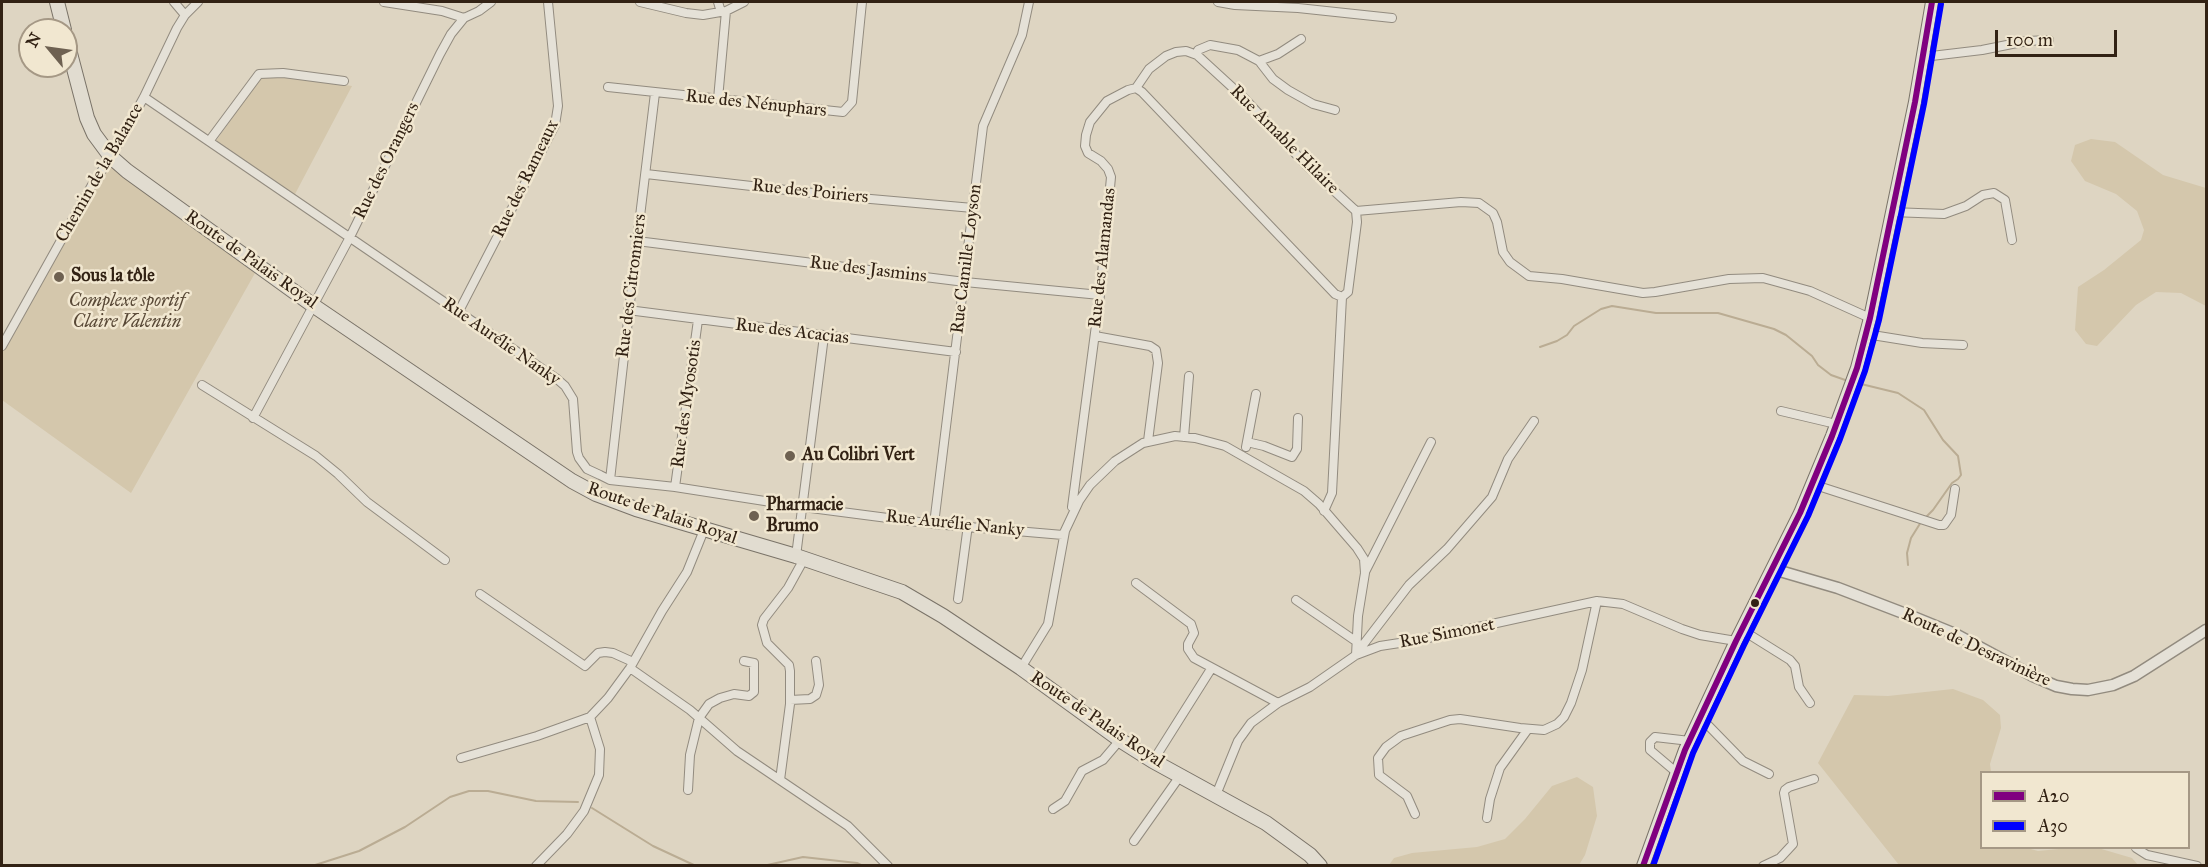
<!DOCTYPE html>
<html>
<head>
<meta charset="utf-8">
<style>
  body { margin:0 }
  #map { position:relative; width:2208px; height:867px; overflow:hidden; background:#ded5c2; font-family:"IM FELL Great Primer",serif }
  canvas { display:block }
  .frame { position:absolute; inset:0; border:3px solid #322214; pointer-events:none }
  .legend { position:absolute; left:1980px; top:771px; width:210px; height:78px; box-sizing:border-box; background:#f1e7d0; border:2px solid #a59885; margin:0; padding:8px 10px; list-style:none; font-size:18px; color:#322214 }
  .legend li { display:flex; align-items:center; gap:12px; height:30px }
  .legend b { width:30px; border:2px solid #a59885 }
  .north { position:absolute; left:18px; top:18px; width:60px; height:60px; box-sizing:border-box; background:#f1e7d0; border:2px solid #a59885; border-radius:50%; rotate:299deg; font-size:16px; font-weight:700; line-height:24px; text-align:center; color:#322214 }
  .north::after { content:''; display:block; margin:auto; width:21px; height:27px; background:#6e6151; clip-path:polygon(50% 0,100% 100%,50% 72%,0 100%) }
  .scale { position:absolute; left:1995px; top:30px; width:122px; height:27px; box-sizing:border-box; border:3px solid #322214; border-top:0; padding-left:8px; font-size:18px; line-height:21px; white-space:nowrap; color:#322214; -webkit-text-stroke:4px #f1e7d0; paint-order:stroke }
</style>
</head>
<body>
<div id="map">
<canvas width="2208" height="867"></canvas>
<div class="frame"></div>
<ul class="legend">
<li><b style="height:8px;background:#800080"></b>A20</li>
<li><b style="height:8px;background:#00f"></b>A30</li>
</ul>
<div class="north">N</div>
<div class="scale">100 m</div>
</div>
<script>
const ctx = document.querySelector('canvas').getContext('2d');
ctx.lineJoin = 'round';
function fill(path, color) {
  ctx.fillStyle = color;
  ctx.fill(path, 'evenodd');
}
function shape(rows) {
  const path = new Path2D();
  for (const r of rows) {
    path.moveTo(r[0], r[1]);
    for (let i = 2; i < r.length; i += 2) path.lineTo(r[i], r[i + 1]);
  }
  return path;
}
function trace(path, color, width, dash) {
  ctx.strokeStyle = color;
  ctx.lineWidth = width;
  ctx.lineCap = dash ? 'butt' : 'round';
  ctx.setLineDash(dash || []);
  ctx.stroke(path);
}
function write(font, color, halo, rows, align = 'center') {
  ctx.font = font + ' "IM FELL Great Primer",serif';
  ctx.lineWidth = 5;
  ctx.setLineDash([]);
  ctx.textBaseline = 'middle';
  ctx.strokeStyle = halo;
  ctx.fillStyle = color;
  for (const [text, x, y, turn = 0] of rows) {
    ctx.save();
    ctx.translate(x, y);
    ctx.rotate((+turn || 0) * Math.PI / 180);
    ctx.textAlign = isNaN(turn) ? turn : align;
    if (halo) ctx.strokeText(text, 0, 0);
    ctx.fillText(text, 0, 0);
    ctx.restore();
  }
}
fill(shape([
  [266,76,275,76,352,86,294,196,216,141,259,79],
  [2091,139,2115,142,2163,175,2206,188,2206,306,2181,293,2156,292,2136,305,2097,346,2086,344,2075,330,2078,287,2104,270,2141,240,2144,230,2137,211,2116,194,2085,181,2071,161,2075,145],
  [111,157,259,266,131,493,2,400,2,346],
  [1953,689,1983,700,2000,715,2001,728,1990,764,1991,772,1982,772,1982,848,2027,848,2038,851,2069,848,2098,848,2132,858,2138,865,1899,865,1818,763,1854,695,1888,696],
  [1577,777,1593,787,1597,816,1585,855,1579,865,1389,865,1394,858,1412,853,1477,847,1505,839,1525,819,1552,786]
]), '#d4c7ac');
trace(shape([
  [1540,347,1557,341,1567,335,1574,326,1601,309,1612,306,1656,313,1718,313,1774,329,1786,335,1812,356,1818,365,1831,375,1848,381],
  [1857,383,1898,393,1924,410,1943,440,1958,456,1961,475,1958,479,1952,483,1933,510,1925,518],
  [1908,565,1907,553,1911,538,1921,522],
  [592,808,653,846,696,866],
  [312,866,359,851,405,827,450,797,469,791,488,791,536,801,578,802],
  [763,866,803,857,857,863,863,866]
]), '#baac93', 2);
const minor = shape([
  [174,2,185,15],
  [384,2,442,11,464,18,479,11,491,2],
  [640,2,686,13,703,15,726,11,744,2],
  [718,2,721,12],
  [1218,2,1235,5,1298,8,1392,18],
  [1197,55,1198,50,1210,45,1238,50,1259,61,1273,79,1288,90,1313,104,1335,110],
  [1923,57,1982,50,2027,41,2049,40],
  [1259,61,1278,54,1301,39],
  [608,87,843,112,852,102,862,2],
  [144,97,557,379,565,386,573,399,577,452,579,458,587,469,600,475,610,480,675,487,803,507,934,524,1063,535,1079,501,1090,485,1115,461,1143,443,1175,436,1195,438,1225,446,1304,491,1319,504,1357,548,1364,559,1365,573,1358,616,1356,655],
  [718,99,726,11],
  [210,140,259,74,283,73,344,81],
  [646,174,848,197,973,208],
  [1356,211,1461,202,1479,203,1493,213,1497,222,1503,252,1510,262,1529,276,1562,279,1643,293,1655,292,1729,279,1763,278,1810,291,1870,318],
  [1892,212,1944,214,1966,206,1983,195,1994,193,2005,200,2012,240],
  [637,241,965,282,1100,295],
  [628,310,956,352],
  [458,313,555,125,558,106,548,2],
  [1866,334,1922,343,1963,345],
  [1095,336,1150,346,1156,350,1158,363,1148,441],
  [2,346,92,185,111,157,144,97,177,28,185,15,198,2],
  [202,385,316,456,338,474,367,502,445,560],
  [1781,411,1836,424],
  [253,418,349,239,440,54,451,34,464,18],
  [1184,437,1189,376],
  [1247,442,1264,446,1292,457,1297,449,1298,418],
  [1246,447,1256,394],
  [610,480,637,241,655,93],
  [1812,484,1939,525,1944,525,1951,515,1955,489],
  [675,487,698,320],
  [1072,507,1100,295,1111,177,1108,169,1101,161,1088,153,1085,146,1086,135,1090,122,1107,101,1128,90,1136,88,1142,92,1335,294,1342,297,1348,292,1357,222,1356,211,1306,165,1245,99,1197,55,1186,51,1176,52,1166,56,1149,69,1136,88],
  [1324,511,1332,493,1342,297],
  [934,524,983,126,1022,35,1029,2],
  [796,556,824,336],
  [1365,572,1431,442],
  [1136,583,1191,624,1194,633,1188,644,1188,649,1194,658,1278,703],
  [480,594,585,666,598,653,605,652,613,653,633,662],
  [958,599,968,525],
  [1296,600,1357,642],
  [1742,630,1790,660,1795,666,1799,687,1810,703],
  [1356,654,1409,585,1447,549,1492,497,1508,459,1534,421],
  [630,668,690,710,737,751,848,826,888,866],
  [1021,668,1048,624,1065,531],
  [790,700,810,699,816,695,819,685,816,661],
  [1700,717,1743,761,1769,774],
  [461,758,537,736,590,717,608,698,630,668,662,611,687,572,704,530],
  [1153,761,1211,669],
  [1676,772,1650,750,1650,742,1655,737,1690,741],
  [780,780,790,704,790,671,789,665,767,643,762,625,764,619,788,588,804,559],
  [688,790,690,755,699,718,709,704,720,698,734,694,749,696,754,692,754,663,744,661],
  [1216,795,1238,741,1251,723,1278,703,1310,687,1356,655,1380,646,1419,640,1597,601,1623,604,1682,629,1700,635,1736,641],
  [1053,809,1065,801,1082,771,1103,760,1120,740],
  [1415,814,1407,796,1379,775,1378,758,1386,747,1401,736,1450,720,1460,719,1520,728,1544,730,1557,724,1564,717,1571,703,1582,670,1597,601],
  [1487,818,1490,799,1500,768,1528,729],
  [1134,841,1180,776],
  [2136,848,2147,855,2197,866],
  [536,866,567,834,584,811,599,775,600,749,590,717],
  [1763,866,1780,858,1793,844,1784,793,1785,790,1789,787,1814,779]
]);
const tertiary = shape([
  [1773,569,1838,588,1911,616,1955,634,2033,676,2056,686,2072,689,2088,690,2113,685,2134,676,2206,630]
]);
const secondary = shape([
  [1643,866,1685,750,1736,641,1800,513,1832,436,1857,368,1870,318,1915,102,1932,2]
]);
const primary = shape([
  [57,2,64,30],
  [66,38,87,118,94,134,111,157,127,171,314,306,572,481,596,494,636,509,796,556,902,592,943,616,1021,668,1123,742,1153,761,1266,823,1310,855,1320,866]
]);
trace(minor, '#928b7f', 10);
trace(tertiary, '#928b7f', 13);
trace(secondary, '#7a7368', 14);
trace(primary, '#7a7368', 16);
trace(minor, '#e5e1d7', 8);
trace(tertiary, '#e5e1d7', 10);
trace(secondary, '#e5e1d7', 12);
trace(primary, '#e1dcd0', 14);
trace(shape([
  [1643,866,1685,750,1736,641,1800,513,1832,436,1857,368,1870,318,1915,102,1932,2]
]), '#800080', 6);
trace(shape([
  [1653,866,1693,753,1744,645,1808,516,1840,439,1865,371,1879,320,1924,104,1941,4]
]), '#00f', 6);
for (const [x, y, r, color] of [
  [59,277,6,"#6e6151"],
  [790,456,6,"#6e6151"],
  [754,516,6,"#6e6151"],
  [1755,603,5,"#322214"]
]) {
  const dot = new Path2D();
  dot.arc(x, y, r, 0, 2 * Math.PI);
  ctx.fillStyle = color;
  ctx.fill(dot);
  trace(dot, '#f1e7d0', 2);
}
write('18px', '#322214', '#f1e7d0', [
  ["Rue des Nénuphars",756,104,6],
  ["Rue Amable Hilaire",1284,140,45],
  ["Rue des Orangers",387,161,-64],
  ["Chemin de la Balance",100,173,-60],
  ["Rue des Rameaux",526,179,-64],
  ["Rue des Poiriers",810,192,6],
  ["Rue des Alamandas",1103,258,-84],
  ["Rue Camille Loyson",967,259,-83],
  ["Route de Palais Royal",251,260,35],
  ["Rue des Jasmins",868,270,7],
  ["Rue des Citronniers",632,286,-83],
  ["Rue des Acacias",792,332,7],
  ["Rue Aurélie Nanky",501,342,35],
  ["Rue des Myosotis",687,404,-82],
  ["Route de Palais Royal",662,514,19],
  ["Rue Aurélie Nanky",955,524,6],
  ["Rue Simonet",1447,634,-11],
  ["Route de Desravinière",1976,648,25],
  ["Route de Palais Royal",1097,720,34]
]);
write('bold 18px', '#322214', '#f1e7d0', [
  ["Sous la tôle",71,277],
  ["Au Colibri Vert",802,456],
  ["Pharmacie",766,506],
  ["Brumo",766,527]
], 'left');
write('italic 18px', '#584836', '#f1e7d0', [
  ["Complexe sportif",127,302],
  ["Claire Valentin",127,323]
]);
</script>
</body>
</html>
